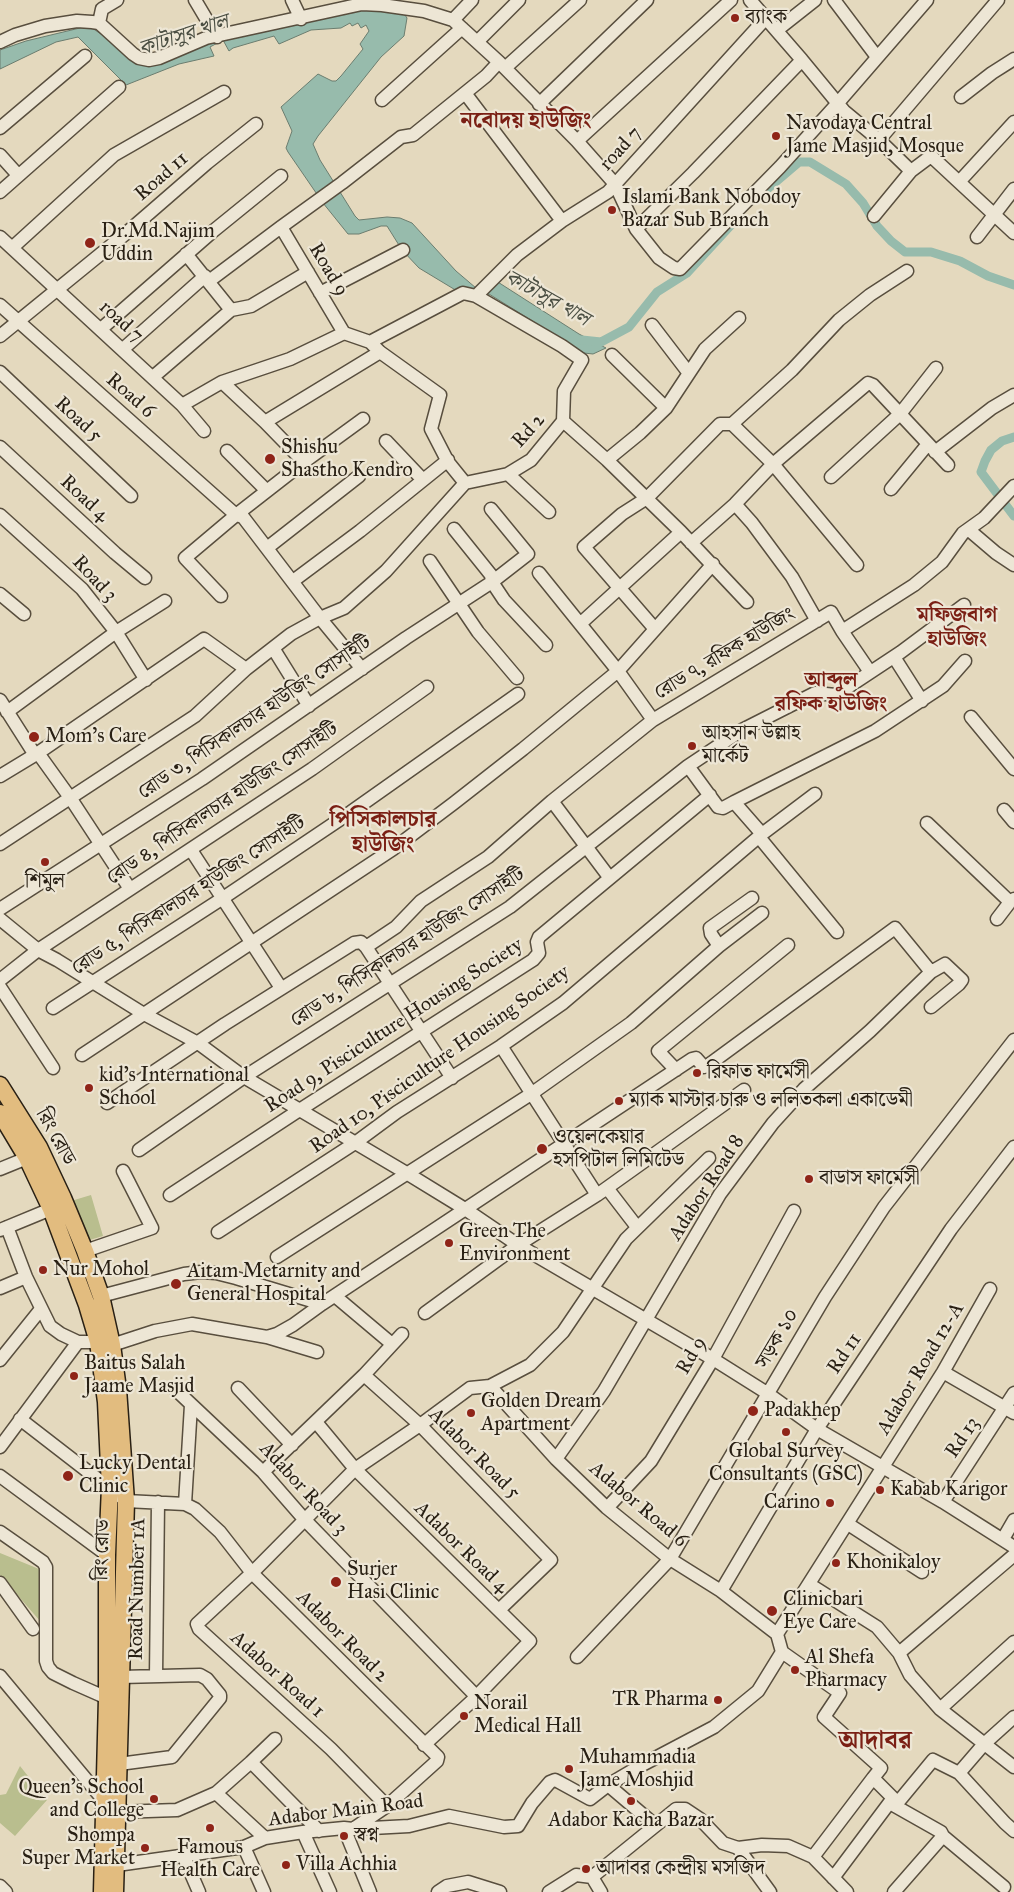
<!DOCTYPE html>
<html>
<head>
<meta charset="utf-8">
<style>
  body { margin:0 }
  canvas { display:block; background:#e4d9be }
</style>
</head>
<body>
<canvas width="1014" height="1892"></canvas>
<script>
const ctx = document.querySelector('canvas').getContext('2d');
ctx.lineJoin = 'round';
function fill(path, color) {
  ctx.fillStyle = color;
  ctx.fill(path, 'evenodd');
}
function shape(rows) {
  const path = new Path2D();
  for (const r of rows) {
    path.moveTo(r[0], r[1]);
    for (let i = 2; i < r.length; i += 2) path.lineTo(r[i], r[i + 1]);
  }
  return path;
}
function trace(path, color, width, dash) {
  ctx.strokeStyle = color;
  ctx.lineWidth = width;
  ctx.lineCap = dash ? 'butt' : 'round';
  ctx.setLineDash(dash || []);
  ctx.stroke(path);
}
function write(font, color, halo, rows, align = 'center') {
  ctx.font = font + ' "IM FELL Great Primer","Noto Serif Bengali",serif';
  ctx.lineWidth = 4.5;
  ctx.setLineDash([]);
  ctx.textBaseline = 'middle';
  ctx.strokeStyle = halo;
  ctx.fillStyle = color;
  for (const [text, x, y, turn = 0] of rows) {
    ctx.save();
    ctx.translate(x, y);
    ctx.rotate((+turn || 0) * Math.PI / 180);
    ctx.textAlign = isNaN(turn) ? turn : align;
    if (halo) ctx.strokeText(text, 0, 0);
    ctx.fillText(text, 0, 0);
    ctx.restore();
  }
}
fill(shape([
  [91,1195,103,1236,73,1245,61,1204],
  [0,1553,39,1569,40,1621,0,1575],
  [20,1766,47,1800,15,1836,0,1823,0,1795,6,1794]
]), '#b9be8e');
const water = shape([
  [368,9,398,12,405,15,407,18,404,36,381,57,318,136,313,144,320,160,355,216,359,220,387,217,400,218,412,223,456,271,476,288,490,277,579,334,606,348,593,354,584,353,489,294,472,300,419,268,402,250,387,226,381,226,359,234,348,234,323,203,288,152,286,148,292,131,281,107,318,74,332,81,336,81,341,76,363,49,360,44,369,31,366,25,361,28,358,23,352,26,350,23,341,28,311,30,279,44,274,36,233,48,229,51,223,40,210,47,214,56,179,64,126,85,78,37,56,42,0,69,0,50,26,41,84,27,92,28,101,34,136,62,191,46,368,9]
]);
fill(water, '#97bbac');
trace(water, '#6b7d6f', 1);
trace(shape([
  [759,196,799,162,810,162,846,184,863,203,877,226,891,241,905,252,931,252,960,261,988,276,1014,285],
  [582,340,601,342,629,327,657,292,687,273,731,225],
  [1014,437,1002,441,991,450,985,461,981,472,1014,516]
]), '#97bbac', 9);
const minor = shape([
  [195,0,217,37],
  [292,0,301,19],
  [750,0,802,60,844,111,879,140,911,171,931,156,1014,233],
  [834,0,877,57],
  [453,20,472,0],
  [99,23,102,9,117,0],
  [777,30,815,0],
  [0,42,15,35,45,26,77,21,92,22,99,23,133,54,139,58,149,60,159,58,206,38,362,4,382,5,424,11,453,20,499,62,577,141,615,184,636,229,659,258,674,268,680,269,780,167,837,104,927,0],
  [477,42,519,0],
  [505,68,580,0],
  [465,93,562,221],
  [961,97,992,73,1014,59],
  [382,100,462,28],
  [539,104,647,0],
  [0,128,85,56],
  [879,140,998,0],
  [577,141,731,0],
  [0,155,18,175],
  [959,182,1014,122],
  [0,192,119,87],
  [874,216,911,171],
  [281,227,344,333],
  [636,229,693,173,802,60],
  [0,237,182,405,222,382],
  [977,237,1014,189],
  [13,247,114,155,224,92],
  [186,254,231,310],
  [209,281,281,227,342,183,401,137,413,135,486,76,499,62],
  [320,293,403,250],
  [476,296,517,255,562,221,608,192,766,18],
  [0,305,236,515,185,558,221,596],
  [652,325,688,372],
  [101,329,212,232,281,176],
  [0,336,124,235,207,163,256,124],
  [370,342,380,352,440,395,431,429,448,462,465,483],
  [123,349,205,276],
  [612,355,666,408],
  [0,372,131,496],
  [153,377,231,310,251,306,308,272],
  [182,405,204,431],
  [265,422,380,352],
  [732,424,773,464,857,565],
  [386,441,423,480],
  [0,447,115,553,145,578],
  [227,451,267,491],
  [935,452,992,408,1014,395],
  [607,460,640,433,666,408,705,349,739,318],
  [304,462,363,419],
  [508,474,549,512],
  [831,477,900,414,936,368],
  [465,483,508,474,531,460,563,421],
  [891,489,928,444],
  [735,504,752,523,792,577,817,621],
  [0,515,82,589,116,632,146,680],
  [454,529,491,575,492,582,504,600,546,645],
  [969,530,996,553,1014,565],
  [691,543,735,504,773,464,868,383,873,385,948,465],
  [267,548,359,476],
  [430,561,478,632,517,678],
  [539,573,618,671,653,720],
  [293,581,360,531,448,460],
  [0,594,24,614],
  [580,624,681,532],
  [655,629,584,547,622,514,647,498,720,424,732,424,792,370,839,320,870,295,907,271],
  [842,631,870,672],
  [273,648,309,706],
  [894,657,922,701],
  [362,669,320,618,344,608,386,571,465,483],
  [0,700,35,755],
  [7,712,116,632,165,601],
  [971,717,1014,769],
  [38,753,71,799,130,889],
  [688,766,718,807,723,808,734,802,762,834],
  [0,776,38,753,204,639,246,669],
  [552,801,609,877],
  [734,802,875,731,943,686,965,661],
  [1004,810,1014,822],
  [927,823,1010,902,1014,899],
  [759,837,837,932],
  [0,844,195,716,246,669,291,634,320,618,243,517,236,515,304,462,265,422,222,382,290,359,344,333,370,342,463,293,476,296,562,346,582,360,564,391,563,421,607,460,681,532,747,602],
  [191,850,281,988],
  [0,909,202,779,406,638,492,582,528,554,491,509],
  [0,919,38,950,57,960,144,1014,198,1043,244,1077,408,1174,465,1209,518,1245,713,1359,767,1393,817,1429,943,1502,1014,1547],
  [997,919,1010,902],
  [719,946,762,913],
  [366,947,452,1078],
  [0,980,38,950,312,769,427,687],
  [0,987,53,1068],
  [53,1008,223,898,351,812,518,694],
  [501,1046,597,1195],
  [82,1055,393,849,454,803,523,749,618,671,713,564],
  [676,1070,658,1051,788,945],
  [107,1103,225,1024,354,943,361,942,366,947,396,927,421,901,488,857,552,801,653,720,831,612,842,631,914,585,942,562,963,533,984,518,1014,486],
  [139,1150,244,1077,510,907,688,766,742,730,815,693,836,695,901,652,964,605],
  [0,1169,27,1158],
  [607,1188,637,1227],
  [170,1195,301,1109,533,960,539,953,537,942,539,937,710,795],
  [7,1227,26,1277,50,1326,61,1334,78,1342,98,1342],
  [0,1230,51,1209],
  [218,1232,355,1143,397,1112,501,1046,563,1003,762,834,815,794],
  [85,1251,152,1228,123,1171],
  [277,1257,531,1094,631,1023,719,946,711,934,710,928,752,898],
  [0,1288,26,1277],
  [101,1296,184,1274,201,1272,216,1273,236,1278,322,1304],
  [335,1296,392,1344],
  [425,1313,518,1245,597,1195,744,1090],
  [267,1337,317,1352],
  [112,1345,155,1331,192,1324,267,1337,277,1334,293,1325,322,1304,692,1059,696,1058,704,1067,707,1066,895,928,931,972,945,964,962,980,959,984,931,1007],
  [0,1360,41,1309],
  [943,1372,1014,1413],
  [364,1375,420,1425,551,1560,499,1610],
  [490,1386,556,1459,607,1508,670,1559,721,1591,777,1634],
  [238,1388,292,1445],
  [175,1389,263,1472,304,1519,476,1696],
  [20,1419,126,1501,185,1504,195,1509,220,1532,252,1573,438,1757,437,1761,387,1806,353,1829],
  [316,1422,355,1469,530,1641,473,1700,424,1745],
  [0,1447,78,1342],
  [556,1459,604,1391,720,1194,773,1123,804,1089,870,1031,931,972],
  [263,1472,364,1375,402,1334],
  [0,1476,107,1555],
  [943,1502,1014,1393],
  [185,1504,191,1405],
  [607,1508,651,1461,713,1359,794,1211],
  [848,1524,922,1572],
  [0,1532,43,1562,46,1567,46,1661,48,1667,53,1673,73,1683,107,1698],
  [1003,1539,1014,1520],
  [0,1583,33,1629],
  [809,1584,877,1627,899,1653,910,1675,940,1709,1014,1767],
  [721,1591,817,1429,951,1229,1014,1147],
  [782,1652,840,1693,824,1717,881,1768,873,1778,893,1798,895,1806,941,1832,943,1836,1004,1887],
  [899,1653,1014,1555],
  [577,1657,670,1559,825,1297,884,1207,1014,1040],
  [0,1676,105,1802],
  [156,1676,158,1502],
  [940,1709,1014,1642],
  [275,1739,251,1762,319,1831],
  [119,1764,172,1757,220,1698,220,1695,207,1679,200,1675,121,1677],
  [959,1773,984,1744,1014,1717],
  [608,1785,655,1825],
  [216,1793,265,1838],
  [387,1806,331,1749,199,1629,197,1624,252,1573,355,1469,420,1425,470,1388,490,1386,530,1365,563,1332,626,1239,709,1158],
  [895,1806,933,1760,959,1773,1005,1823,1014,1831],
  [118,1812,177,1810,216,1793,251,1762],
  [344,1828,370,1892],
  [303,1832,330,1892],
  [244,1847,264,1892],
  [738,1848,770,1892],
  [183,1855,199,1892],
  [813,1857,873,1778],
  [111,1860,117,1865,244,1847,265,1838,303,1832,344,1828,353,1829,409,1826,449,1816,504,1827,518,1826,532,1803,550,1782,555,1780,559,1782,590,1799,608,1785,642,1765,714,1727,758,1691,782,1652,777,1634,943,1372,990,1289],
  [592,1877,601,1892],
  [833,1878,893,1798],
  [0,1886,6,1892],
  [438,1892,447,1886,468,1882,500,1892],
  [549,1892,576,1875,592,1877,676,1809,685,1809,700,1819,723,1843,738,1848,762,1845,788,1846,813,1857,847,1892],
  [894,1892,943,1836]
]);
const major = shape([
  [0,1085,39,1147,63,1198,85,1251,101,1296,112,1345,118,1389,126,1501,115,1892],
  [0,1113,27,1158,51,1209,87,1305,98,1342,106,1402,110,1487,107,1555,107,1698,102,1892]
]);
trace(minor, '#584e3e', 15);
trace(major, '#292014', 19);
trace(minor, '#ede6d5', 12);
trace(major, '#e2bc7f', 16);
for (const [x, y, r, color] of [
  [735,18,5,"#8f2418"],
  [776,136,5,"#8f2418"],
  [612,210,5,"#8f2418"],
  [90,243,6,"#8f2418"],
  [270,459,6,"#8f2418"],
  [34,737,6,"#8f2418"],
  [692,746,5,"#8f2418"],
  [45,862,5,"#8f2418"],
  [697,1073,5,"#8f2418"],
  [89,1088,5,"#8f2418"],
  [619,1101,5,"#8f2418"],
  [542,1149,6,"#8f2418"],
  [809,1179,5,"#8f2418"],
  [449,1243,5,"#8f2418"],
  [43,1270,5,"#8f2418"],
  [176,1284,6,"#8f2418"],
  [74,1376,5,"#8f2418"],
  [753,1411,6,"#8f2418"],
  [471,1413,5,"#8f2418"],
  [786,1432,5,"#8f2418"],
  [68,1476,6,"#8f2418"],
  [880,1490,5,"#8f2418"],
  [830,1503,5,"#8f2418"],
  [836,1563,5,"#8f2418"],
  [336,1582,6,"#8f2418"],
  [772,1611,6,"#8f2418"],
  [795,1670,5,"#8f2418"],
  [718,1700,5,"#8f2418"],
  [464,1716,5,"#8f2418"],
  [569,1769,5,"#8f2418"],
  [154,1799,5,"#8f2418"],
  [631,1801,5,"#8f2418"],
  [210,1828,5,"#8f2418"],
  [344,1836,5,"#8f2418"],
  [145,1848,5,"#8f2418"],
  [286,1865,5,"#8f2418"],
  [586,1869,5,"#8f2418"]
]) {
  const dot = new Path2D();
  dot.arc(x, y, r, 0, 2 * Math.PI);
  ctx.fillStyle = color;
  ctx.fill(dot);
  trace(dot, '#ede6d5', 2);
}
write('20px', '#292014', '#ede6d5', [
  ["ব্যাংক",745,18],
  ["Navodaya Central",786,124],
  ["Jame Masjid, Mosque",786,147],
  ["Islami Bank Nobodoy",622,198],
  ["Bazar Sub Branch",622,221],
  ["Dr.Md.Najim",101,232],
  ["Uddin",101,255],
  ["Shishu",281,448],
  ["Shastho Kendro",281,471],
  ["আহসান উল্লাহ",702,734],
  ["মার্কেট",702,757],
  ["Mom's Care",45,737],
  ["শিমুল",45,882,"center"],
  ["রিফাত ফার্মেসী",707,1073],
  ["kid's International",99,1076],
  ["School",99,1099],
  ["ম্যাক মাস্টার চারু ও ললিতকলা একাডেমী",629,1101],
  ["ওয়েলকেয়ার",553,1138],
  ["হসপিটাল লিমিটেড",553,1161],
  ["বাডাস ফার্মেসী",819,1179],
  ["Green The",459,1232],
  ["Environment",459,1255],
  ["Nur Mohol",53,1270],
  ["Aitam Metarnity and",187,1272],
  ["General Hospital",187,1295],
  ["Baitus Salah",84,1364],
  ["Jaame Masjid",84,1387],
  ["Golden Dream",481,1402],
  ["Apartment",481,1425],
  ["Padakhep",764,1411],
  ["Global Survey",786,1452,"center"],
  ["Consultants (GSC)",786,1475,"center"],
  ["Lucky Dental",79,1464],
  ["Clinic",79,1487],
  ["Kabab Karigor",890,1490],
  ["Carino",820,1503,"right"],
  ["Khonikaloy",846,1563],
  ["Surjer",347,1570],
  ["Hasi Clinic",347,1593],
  ["Clinicbari",783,1600],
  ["Eye Care",783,1623],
  ["Al Shefa",805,1658],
  ["Pharmacy",805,1681],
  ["TR Pharma",708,1700,"right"],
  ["Norail",474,1704],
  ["Medical Hall",474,1727],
  ["Muhammadia",579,1758],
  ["Jame Moshjid",579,1781],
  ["Queen's School",144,1788,"right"],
  ["and College",144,1811,"right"],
  ["Adabor Kacha Bazar",631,1821,"center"],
  ["Shompa",135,1836,"right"],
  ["Super Market",135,1859,"right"],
  ["স্বপ্ন",354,1836],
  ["Famous",210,1848,"center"],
  ["Health Care",210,1871,"center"],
  ["Villa Achhia",296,1865],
  ["আদাবর কেন্দ্রীয় মসজিদ",596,1869]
], 'left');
write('20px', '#292014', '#ede6d5', [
  ["road 7",621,149,-48],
  ["Road 11",162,177,-41],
  ["Road 9",328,270,59],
  ["road 7",121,322,42],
  ["Road 6",130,396,41],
  ["Road 5",78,420,43],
  ["Rd 2",529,431,-48],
  ["Road 4",84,499,43],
  ["Road 3",94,579,47],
  ["রোড ৭, রফিক হাউজিং",725,654,-31],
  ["রোড ৩, পিসিকালচার হাউজিং সোসাইটি",255,718,-34],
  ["রোড ৪, পিসিকালচার হাউজিং সোসাইটি",223,804,-34],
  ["রোড ৫, পিসিকালচার হাউজিং সোসাইটি",189,896,-33],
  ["রোড ৮, পিসিকালচার হাউজিং সোসাইটি",408,948,-33],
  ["Road 9, Pisciculture Housing Society",394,1026,-33],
  ["Road 10, Pisciculture Housing Society",440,1060,-35],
  ["রিং রোড",55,1137,61],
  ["Adabor Road 8",707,1188,-57],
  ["সড়ক ১০",778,1339,-59],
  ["Rd 11",845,1354,-56],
  ["Rd 9",692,1356,-60],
  ["Adabor Road 12-A",921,1369,-59],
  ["Rd 13",963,1438,-56],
  ["Adabor Road 5",474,1454,45],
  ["Adabor Road 3",303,1489,47],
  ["Adabor Road 6",638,1505,40],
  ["Adabor Road 4",461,1548,44],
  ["রিং রোড",103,1550,-88],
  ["Road Number 1A",138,1589,-89],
  ["Adabor Road 2",342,1637,45],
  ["Adabor Road 1",277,1675,42],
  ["Adabor Main Road",346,1811,-7]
]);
write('italic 21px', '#4a4e42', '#ede6d5', [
  ["কাটাসুর খাল",184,36,-18],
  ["কাটাসুর খাল",547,299,29]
]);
write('bold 21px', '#7a1f14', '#ede6d5', [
  ["মফিজবাগ",957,616],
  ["হাউজিং",957,640],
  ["আব্দুল",831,681],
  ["রফিক হাউজিং",831,705]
]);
write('bold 22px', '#7a1f14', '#ede6d5', [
  ["নবোদয় হাউজিং",526,122],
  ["পিসিকালচার",383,821],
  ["হাউজিং",383,846]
]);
write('bold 25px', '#7a1f14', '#ede6d5', [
  ["আদাবর",875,1742]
]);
</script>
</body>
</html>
